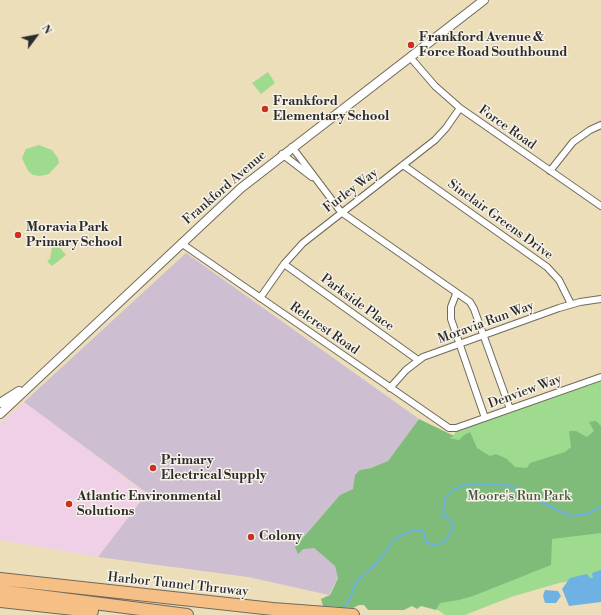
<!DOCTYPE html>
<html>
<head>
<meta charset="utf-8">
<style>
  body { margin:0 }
  #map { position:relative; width:601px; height:615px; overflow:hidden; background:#eddeba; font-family:"Libre Bodoni",serif }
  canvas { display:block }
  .north { position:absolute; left:16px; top:16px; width:40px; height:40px; -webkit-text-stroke:3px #f7f3e8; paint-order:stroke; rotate:58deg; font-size:11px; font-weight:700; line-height:16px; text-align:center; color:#2b2b2b }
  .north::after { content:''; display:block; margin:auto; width:14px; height:18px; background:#2b2b2b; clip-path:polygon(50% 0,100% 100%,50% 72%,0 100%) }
</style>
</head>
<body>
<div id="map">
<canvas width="601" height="615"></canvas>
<div class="north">N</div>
</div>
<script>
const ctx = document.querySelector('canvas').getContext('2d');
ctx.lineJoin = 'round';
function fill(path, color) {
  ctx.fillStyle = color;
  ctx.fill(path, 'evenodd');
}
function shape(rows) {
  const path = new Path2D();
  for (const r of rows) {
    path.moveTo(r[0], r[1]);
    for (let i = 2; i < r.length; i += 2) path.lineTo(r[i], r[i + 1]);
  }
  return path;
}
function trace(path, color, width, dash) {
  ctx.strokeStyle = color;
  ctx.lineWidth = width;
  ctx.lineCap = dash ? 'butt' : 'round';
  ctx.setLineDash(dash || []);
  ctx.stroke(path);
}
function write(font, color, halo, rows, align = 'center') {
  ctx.font = font + ' "Libre Bodoni",serif';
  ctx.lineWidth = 3;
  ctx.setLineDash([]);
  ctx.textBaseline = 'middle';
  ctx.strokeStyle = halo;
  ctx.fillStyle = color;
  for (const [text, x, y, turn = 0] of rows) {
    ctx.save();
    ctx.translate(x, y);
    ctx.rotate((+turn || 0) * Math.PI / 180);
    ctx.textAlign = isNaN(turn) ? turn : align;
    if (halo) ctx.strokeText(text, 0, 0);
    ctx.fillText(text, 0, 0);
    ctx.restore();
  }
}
fill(shape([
  [24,402,147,494,98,557,0,540,0,424]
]), '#efd0e6');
fill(shape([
  [186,253,419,419,388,461,371,468,360,470,353,489,340,495,295,547,314,548,335,566,338,577,329,595,248,577,98,557,147,493,24,402]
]), '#cdbed2');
fill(shape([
  [268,72,275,83,261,94,252,83],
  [39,145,52,150,58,158,59,163,49,174,40,176,33,175,28,171,22,158,26,149],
  [56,243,66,255,52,266,47,261,50,259,52,247],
  [601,381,601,577,559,583,511,597,465,615,445,615,389,576,372,468,454,435,456,431]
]), '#9fdb8e');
fill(shape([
  [419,419,454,436,449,438,459,440,464,435,470,432,477,448,490,456,496,454,507,459,515,467,527,468,530,463,565,452,571,447,569,431,576,431,587,437,594,431,589,422,596,421,601,426,601,533,552,539,551,565,473,596,459,600,440,603,436,610,421,606,417,609,412,606,404,610,368,610,364,605,359,605,353,608,323,606,321,599,330,595,338,578,335,566,314,548,303,549,298,554,295,547,340,495,353,489,355,475,360,470,371,468,388,461]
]), '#7fbb79');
fill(shape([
  [601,570,601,602,569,606,562,589,570,578,587,574,590,578,593,578,592,573],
  [545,590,558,591,561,596,556,603,545,603,543,596]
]), '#6db2e3');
trace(shape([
  [343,610,350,598,357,581,377,563,394,540,410,531,423,531,427,543,438,545,446,540,452,530,452,522,443,514,445,498,454,489,465,485,505,484,570,516,587,514,601,507]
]), '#6db2e3', 2);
const minor = shape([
  [410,57,435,86,460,108,601,206],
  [292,147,341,212,470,302,474,309,510,409],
  [282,154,312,177],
  [403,165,547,267,559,280,571,304],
  [550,171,573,142,590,130,601,125],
  [181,243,449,428,456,428,601,377],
  [284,264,418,360],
  [456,294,451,307,451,319,485,418],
  [260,298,284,264,303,243,435,140,446,128,460,108],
  [390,388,406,370,423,357,559,308,580,302,601,299]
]);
const tertiary = shape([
  [0,403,19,391],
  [0,414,241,188,484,0]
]);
const motorway = shape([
  [0,579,273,609,353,615],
  [0,591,187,615],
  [0,601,92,611]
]);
trace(minor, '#6f6a5d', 8);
trace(tertiary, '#6f6a5d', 10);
trace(motorway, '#6f6a5d', 14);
trace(minor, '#fff', 6);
trace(tertiary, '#fff', 8);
trace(motorway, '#f5bf86', 12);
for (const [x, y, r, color] of [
  [411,45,4,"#c8321e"],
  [265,109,4,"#c8321e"],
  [18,235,4,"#c8321e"],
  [153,468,4,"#c8321e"],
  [69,504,4,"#c8321e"],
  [251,537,4,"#c8321e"]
]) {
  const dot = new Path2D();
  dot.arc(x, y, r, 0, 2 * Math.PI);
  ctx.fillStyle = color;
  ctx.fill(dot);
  trace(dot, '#f7f3e8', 1.5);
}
write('bold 13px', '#2b2b2b', '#f7f3e8', [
  ["Frankford Avenue &",419,38],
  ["Force Road Southbound",419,53],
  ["Frankford",273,102],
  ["Elementary School",273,117],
  ["Moravia Park",26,228],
  ["Primary School",26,243],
  ["Primary",161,461],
  ["Electrical Supply",161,476],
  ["Atlantic Environmental",77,497],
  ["Solutions",77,512],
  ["Colony",259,537]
], 'left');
write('13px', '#2b2b2b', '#f7f3e8', [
  ["Force Road",507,128,35],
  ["Frankford Avenue",225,188,-41],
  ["Furley Way",351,191,-37],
  ["Sinclair Greens Drive",500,220,36],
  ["Parkside Place",357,303,36],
  ["Moravia Run Way",486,323,-20],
  ["Relcrest Road",324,329,35],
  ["Denview Way",525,392,-20],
  ["Harbor Tunnel Thruway",178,585,6]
]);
write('13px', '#485744', '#f7f3e8', [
  ["Moore's Run Park",519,497]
]);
</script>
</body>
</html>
